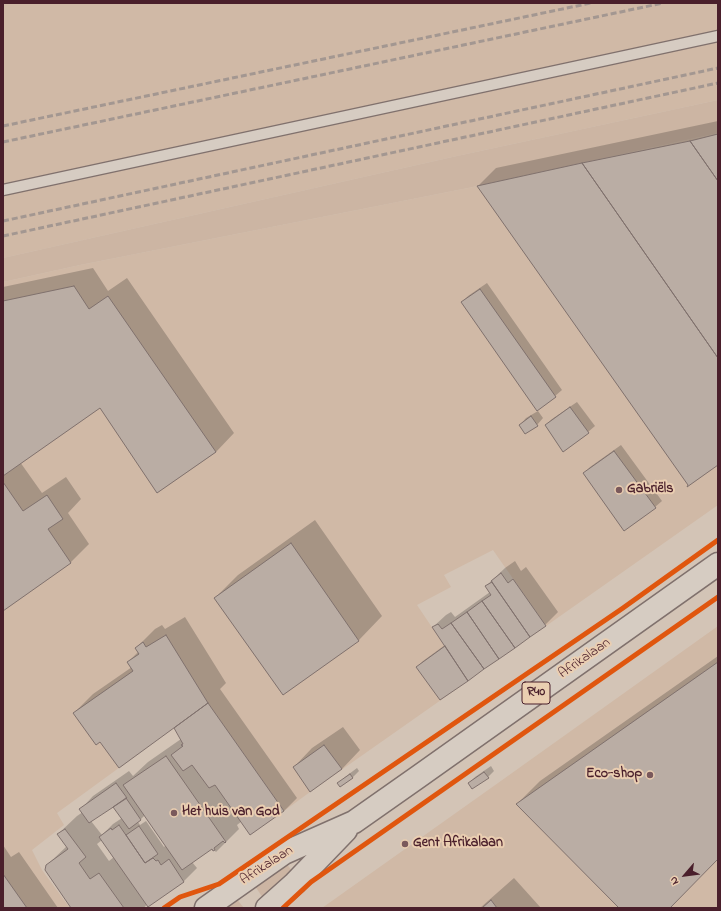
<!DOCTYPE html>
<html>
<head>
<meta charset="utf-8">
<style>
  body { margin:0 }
  #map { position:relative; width:721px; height:911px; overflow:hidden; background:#d3c4b6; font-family:"Indie Flower",sans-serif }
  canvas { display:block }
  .frame { position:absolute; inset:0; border:4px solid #4a1f2b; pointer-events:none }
  .north { position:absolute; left:665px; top:855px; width:40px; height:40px; -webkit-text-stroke:3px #eaceb1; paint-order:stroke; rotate:242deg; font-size:11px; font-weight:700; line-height:16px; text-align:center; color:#4a1f2b }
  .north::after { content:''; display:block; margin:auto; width:14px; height:18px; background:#4a1f2b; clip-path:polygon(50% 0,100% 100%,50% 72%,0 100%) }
</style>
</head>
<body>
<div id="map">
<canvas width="721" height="911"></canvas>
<div class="frame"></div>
<div class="north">N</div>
</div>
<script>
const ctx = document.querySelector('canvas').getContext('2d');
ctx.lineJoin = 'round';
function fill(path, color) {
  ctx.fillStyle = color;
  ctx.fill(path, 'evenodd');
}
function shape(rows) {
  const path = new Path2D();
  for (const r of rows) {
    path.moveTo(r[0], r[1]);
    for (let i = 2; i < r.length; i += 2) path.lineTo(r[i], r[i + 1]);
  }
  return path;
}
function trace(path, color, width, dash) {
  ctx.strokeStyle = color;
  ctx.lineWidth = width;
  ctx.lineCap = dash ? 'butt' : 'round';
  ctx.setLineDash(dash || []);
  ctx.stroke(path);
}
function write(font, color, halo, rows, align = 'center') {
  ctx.font = font + ' "Indie Flower",sans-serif';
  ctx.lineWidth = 4;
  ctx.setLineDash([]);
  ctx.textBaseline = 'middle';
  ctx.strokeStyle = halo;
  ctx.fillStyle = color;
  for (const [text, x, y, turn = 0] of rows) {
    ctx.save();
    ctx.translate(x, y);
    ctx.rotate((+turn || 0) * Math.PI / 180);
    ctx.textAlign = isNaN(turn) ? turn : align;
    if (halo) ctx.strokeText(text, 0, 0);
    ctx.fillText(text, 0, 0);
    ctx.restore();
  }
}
fill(shape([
  [3,3,718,3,718,100,457,156,3,258],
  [718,133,718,505,546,626,493,550,444,575,451,587,417,605,468,681,310,792,284,811,208,703,57,813,64,825,32,850,42,870,70,908,3,908,3,282,80,265,473,187],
  [718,626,718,908,322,908,498,783]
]), '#d0b9a6');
fill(shape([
  [718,100,718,133,473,187,80,265,3,282,3,258,457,156],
  [286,863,292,871,263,898,253,883],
  [235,897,244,908,221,908]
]), '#ccb5a3');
fill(shape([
  [718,121,718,464,478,186,496,168],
  [93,268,108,291,127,278,234,433,216,452,158,492,100,407,20,462,42,493,66,477,81,499,68,513,89,544,71,562,3,610,3,287],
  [487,283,562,390,555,396,462,302,468,296],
  [577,402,595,426,588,432,546,425,552,419],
  [538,411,543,418,537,425,526,433,520,425,526,418],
  [621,445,662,501,655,507,624,529,584,474,590,467],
  [315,520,382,616,359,640,283,694,215,598,238,575],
  [515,561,521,571,526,567,558,612,545,625,417,667,423,661,445,645,433,627,446,615,451,612,455,617,490,592,486,586,505,568],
  [185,617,226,683,220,689,297,798,284,811,242,821,237,825,239,829,216,852,212,848,192,862,197,868,184,881,148,906,147,904,144,908,73,908,47,865,67,846,58,834,77,816,83,812,81,809,93,796,129,771,133,776,148,762,181,739,174,726,100,741,74,713,93,694,132,667,128,662,139,651,136,648,155,629,162,625,165,629],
  [113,806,122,818,113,824,102,835,91,821],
  [145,815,166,845,164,847,146,821,140,825,138,822],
  [102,840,114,857,109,861,97,844],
  [718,656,718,858,668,908,620,908,517,804,540,781],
  [343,727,360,750,342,769,294,767,312,748],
  [491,766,494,771,488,777,469,783,475,777],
  [357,768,359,771,352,778,339,783,345,777],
  [3,845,11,857,19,852,58,908,3,908],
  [514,878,541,908,480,908]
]), '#0003');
const building = shape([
  [718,134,718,181,690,141,718,134],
  [690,141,718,181,718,358,582,163,690,141],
  [582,163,718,358,718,465,687,487,688,485,477,186,582,163],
  [74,286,89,309,108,296,216,452,157,493,100,408,3,476,3,301,74,286],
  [480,289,556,397,537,411,461,302,480,289],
  [570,407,589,433,563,452,545,425,570,407],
  [531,416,538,426,525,434,519,425,531,416],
  [614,451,656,508,624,531,583,473,614,451],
  [3,482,23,511,47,495,63,519,48,529,71,563,3,611,3,482],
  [291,543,359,641,283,695,214,598,291,543],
  [501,573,508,583,513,579,546,626,530,637,491,581,501,573],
  [492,582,530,637,515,648,482,601,491,595,485,586,492,582],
  [482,601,515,648,499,659,467,612,482,601],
  [467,612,499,659,484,669,451,623,467,612],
  [451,623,484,669,468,681,432,627,438,624,442,629,451,623],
  [166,635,208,703,119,768,100,742,96,745,73,713,133,671,127,662,139,654,135,648,143,642,146,647,166,635],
  [445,646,468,681,440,700,416,667,445,646],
  [718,662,718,859,670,908,619,908,516,804,718,662],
  [208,703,284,811,250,835,215,785,209,788,192,765,183,771,171,755,183,746,181,745,183,744,174,728,208,703],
  [324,745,342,769,310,792,293,767,324,745],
  [166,756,226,842,225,843,223,841,214,848,215,850,213,851,212,849,182,870,123,785,166,756],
  [484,772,489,778,472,789,468,783,484,772],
  [350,774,353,778,340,787,337,783,350,774],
  [116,783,127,798,89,823,79,809,116,783],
  [126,798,141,820,129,829,113,807,126,798],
  [119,825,145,863,153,858,156,861,158,860,161,865,169,859,184,882,148,907,99,837,111,828,112,830,119,825],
  [139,826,158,854,145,863,126,835,139,826],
  [65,829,86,857,79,863,90,879,99,873,124,908,71,908,45,870,46,865,68,849,57,834,65,829],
  [3,874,27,908,3,908,3,874],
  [491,900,497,908,482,908,491,900]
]);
fill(building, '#baada4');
trace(building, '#80716d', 1);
const service = shape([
  [3,190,718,36]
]);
const primary = shape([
  [206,908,284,853,354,822,418,777,718,564],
  [267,908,295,883,346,830]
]);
trace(service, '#80716d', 13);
trace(primary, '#80716d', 25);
trace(service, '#d6ccc2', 10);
trace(primary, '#d6ccc2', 22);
trace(shape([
  [3,126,591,3],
  [3,142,663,3],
  [3,221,718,68],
  [3,236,718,83]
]), '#a39791', 3, [6, 3]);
trace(shape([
  [164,908,180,897,219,884,623,608,718,540],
  [283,908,311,882,718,597]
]), '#e0560e', 5);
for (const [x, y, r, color] of [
  [619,490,4,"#7a595c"],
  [650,775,4,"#7a595c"],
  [174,813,4,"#7a595c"],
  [405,844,4,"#7a595c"]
]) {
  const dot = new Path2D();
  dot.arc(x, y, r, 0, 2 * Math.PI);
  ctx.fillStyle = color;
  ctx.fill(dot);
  trace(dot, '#eaceb1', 1.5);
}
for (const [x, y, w] of [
  [536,693,28]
]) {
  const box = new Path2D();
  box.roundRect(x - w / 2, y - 11, w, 22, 3);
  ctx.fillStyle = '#eaceb1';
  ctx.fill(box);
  trace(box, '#4a1f2b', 1);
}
write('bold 13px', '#4a1f2b', null, [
  ["R40",536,693]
]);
write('bold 14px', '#4a1f2b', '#eaceb1', [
  ["Gabriëls",627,490],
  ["Eco-shop",642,775,"right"],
  ["Het huis van God",182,813],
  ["Gent Afrikalaan",413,844]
], 'left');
write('14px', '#4a1f2b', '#eaceb1', [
  ["Afrikalaan",585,659,-35],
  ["Afrikalaan",267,866,-33]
]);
</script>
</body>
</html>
